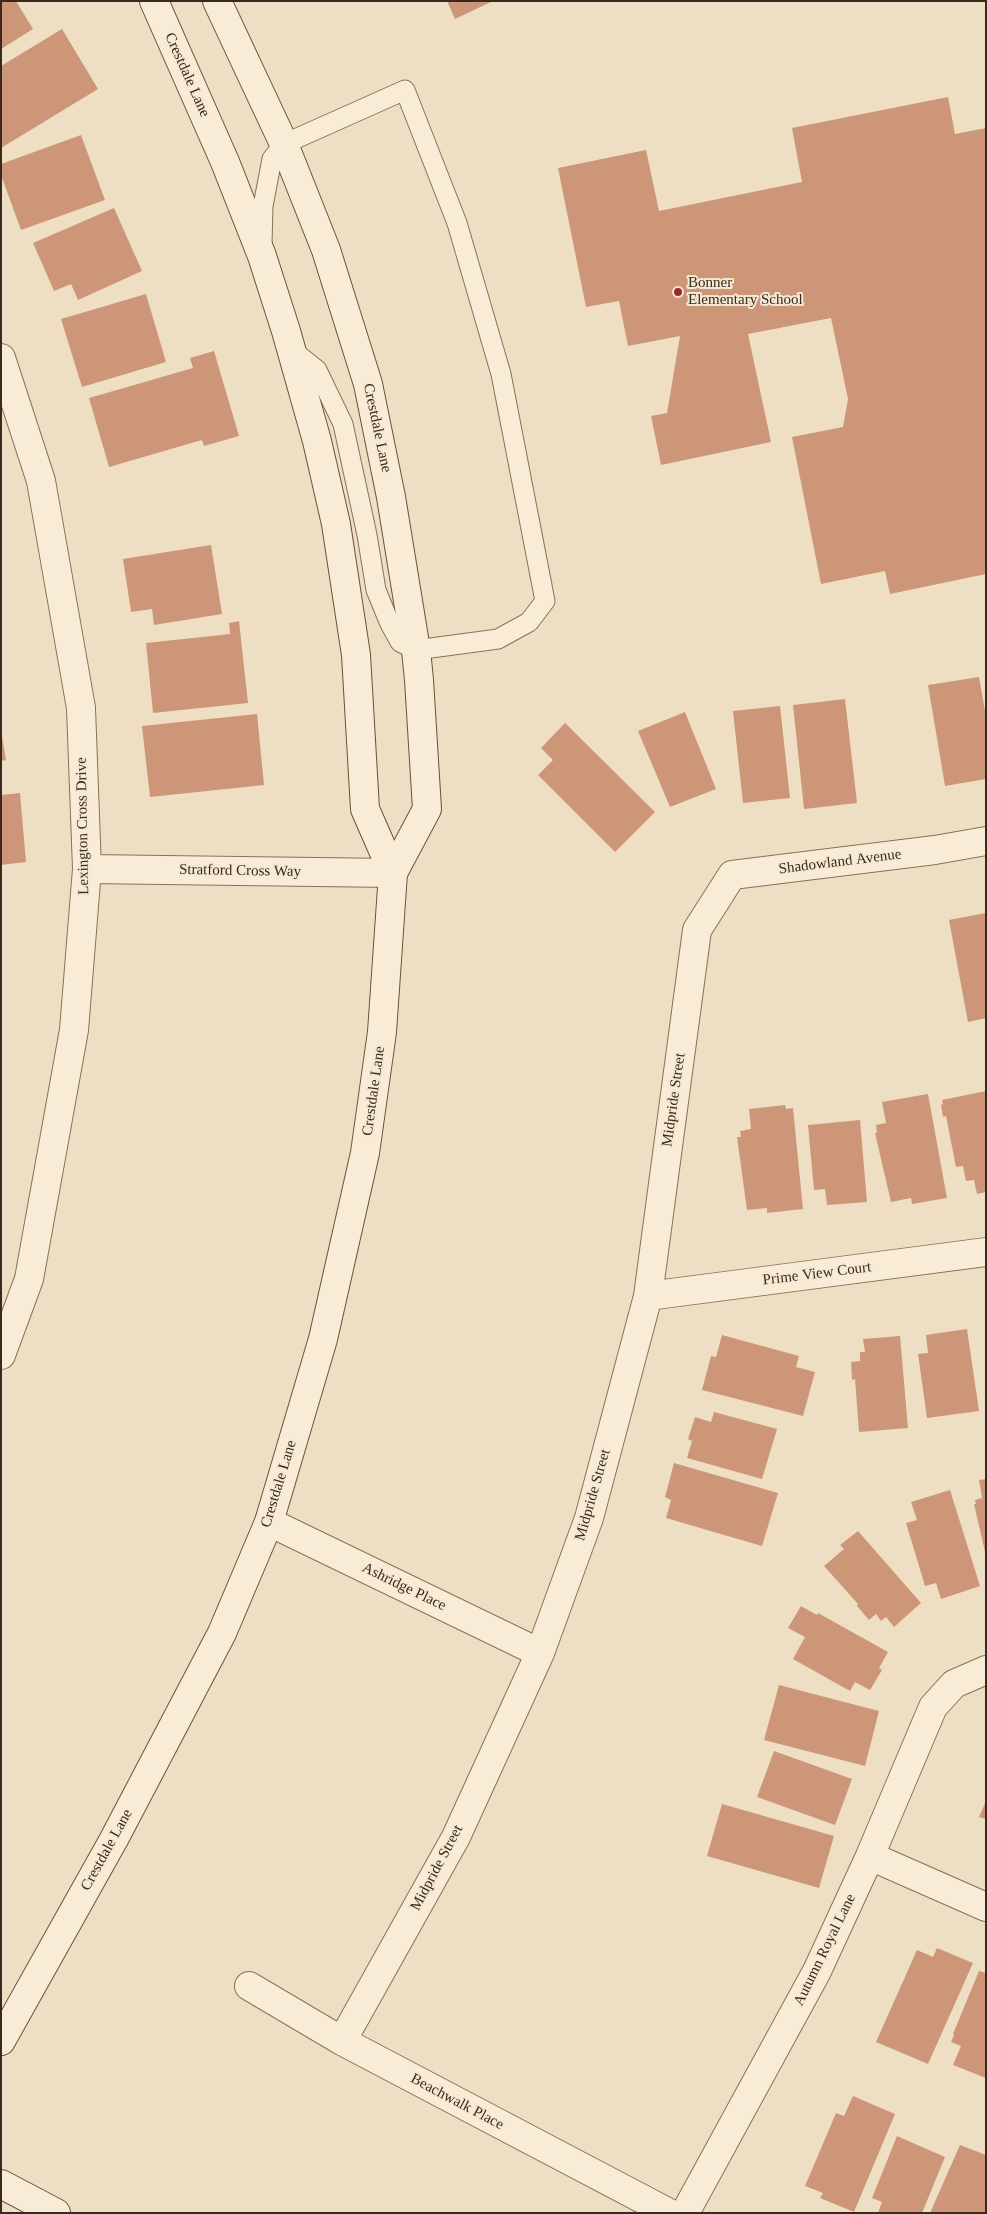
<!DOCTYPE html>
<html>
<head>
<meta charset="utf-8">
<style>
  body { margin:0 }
  #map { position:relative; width:987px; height:2214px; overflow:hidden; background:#eedfc4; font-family:Georgia,serif }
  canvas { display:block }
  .frame { position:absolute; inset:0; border:2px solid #39291e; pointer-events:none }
</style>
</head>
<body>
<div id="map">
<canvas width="987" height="2214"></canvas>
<div class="frame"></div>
</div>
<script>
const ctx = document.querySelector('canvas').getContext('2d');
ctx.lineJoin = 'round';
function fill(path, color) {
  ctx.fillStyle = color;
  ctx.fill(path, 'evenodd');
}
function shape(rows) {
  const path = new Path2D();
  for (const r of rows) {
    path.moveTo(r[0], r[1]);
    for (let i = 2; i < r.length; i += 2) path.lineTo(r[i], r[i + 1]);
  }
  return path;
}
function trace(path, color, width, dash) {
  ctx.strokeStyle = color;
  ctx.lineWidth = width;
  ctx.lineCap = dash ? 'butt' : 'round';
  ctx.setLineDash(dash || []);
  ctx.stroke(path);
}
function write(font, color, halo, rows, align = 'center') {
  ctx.font = font + ' Georgia,serif';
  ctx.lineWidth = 4;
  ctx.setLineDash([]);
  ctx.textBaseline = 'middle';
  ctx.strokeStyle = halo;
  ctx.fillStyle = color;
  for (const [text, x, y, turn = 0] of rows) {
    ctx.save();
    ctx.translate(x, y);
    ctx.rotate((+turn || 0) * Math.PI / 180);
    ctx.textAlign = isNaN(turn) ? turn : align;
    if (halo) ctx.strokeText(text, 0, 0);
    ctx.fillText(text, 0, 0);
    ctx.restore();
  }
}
fill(shape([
  [1,1,16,1,33,29,1,49],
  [447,1,493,1,455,19],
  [62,29,98,89,1,148,1,66],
  [948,97,955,134,986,128,986,574,890,594,885,571,821,584,792,437,843,427,848,399,831,318,748,334,771,442,661,465,651,416,667,413,680,336,628,346,619,301,586,307,558,168,646,150,659,211,802,182,792,128],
  [81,135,105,200,21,230,1,175,1,164],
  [114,208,142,271,78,300,71,284,54,291,33,243],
  [146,294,166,362,82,387,61,319],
  [214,351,239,436,204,446,202,440,109,467,89,398,193,368,190,358],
  [211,545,222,614,154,625,152,609,131,612,123,559],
  [239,621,248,703,153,713,146,643,230,634,229,623],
  [979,677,986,716,986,779,945,786,928,685],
  [845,699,857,803,804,809,793,705],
  [780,706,790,798,743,803,733,711],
  [685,712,716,789,670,807,638,731],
  [257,714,264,785,150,797,142,726],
  [565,723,655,812,615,852,538,775,553,760,541,748],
  [1,730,6,760,1,761],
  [20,793,26,862,1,865,1,795],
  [986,913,986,1018,968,1022,949,920],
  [986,1091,986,1192,977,1194,974,1180,966,1181,963,1166,956,1167,946,1116,943,1117,941,1105,943,1104,942,1100],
  [928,1094,947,1198,912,1204,911,1198,891,1202,875,1133,877,1133,876,1125,886,1123,882,1102],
  [785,1105,786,1109,793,1108,803,1209,767,1213,767,1208,747,1210,737,1137,741,1137,740,1131,751,1129,749,1109],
  [860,1120,867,1202,827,1205,825,1189,814,1190,808,1125],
  [967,1329,979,1411,927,1418,918,1354,928,1353,926,1335],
  [722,1335,799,1356,796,1367,815,1372,803,1416,702,1390,711,1356,716,1357],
  [900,1336,908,1428,859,1432,855,1379,852,1380,851,1362,860,1361,860,1352,865,1352,863,1339],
  [714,1412,777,1429,762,1479,687,1458,692,1441,688,1439,695,1417,711,1422],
  [674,1463,778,1493,762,1546,666,1518,671,1500,665,1497],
  [986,1479,986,1551,985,1552,974,1504,976,1504,975,1500,982,1498,979,1480],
  [950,1490,980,1586,941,1599,936,1583,925,1586,906,1523,917,1520,911,1502],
  [858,1531,921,1603,894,1627,886,1617,881,1621,876,1614,869,1620,857,1606,858,1604,824,1566,844,1549,840,1545],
  [801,1606,817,1615,818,1613,888,1652,879,1668,882,1670,870,1690,855,1682,850,1691,793,1659,805,1637,788,1628],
  [779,1685,879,1711,865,1766,764,1740],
  [774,1751,852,1779,835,1825,757,1797],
  [986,1801,986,1819,979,1817],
  [722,1804,834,1836,819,1888,707,1856],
  [937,1948,973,1963,928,2064,876,2042,917,1950,933,1957],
  [979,1971,986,1973,986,2078,953,2065,961,2046,951,2042,954,2035,953,2034],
  [853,2096,895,2114,854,2212,820,2198,823,2193,805,2186,836,2113,844,2116],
  [897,2136,945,2157,922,2213,878,2213,882,2202,872,2198],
  [960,2145,986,2155,986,2213,930,2213]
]), '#cd9679');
const lane = shape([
  [262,244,263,206,272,159,284,144,405,90,457,223,501,374,545,601,529,622,498,639,416,650,400,642,390,624,376,590,367,535,343,424,317,370,292,350]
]);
const street = shape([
  [1,358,41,481,81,708,87,869,74,1030,29,1279,1,1355],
  [87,869,393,873],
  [648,1296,986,1252],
  [269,1522,540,1653],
  [870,1856,986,1907],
  [249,1986,342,2041,669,2213],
  [342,2041,456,1837,540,1653,589,1518,648,1296,697,930,732,875,935,850,986,841],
  [685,2213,817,1971,870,1856,933,1707,954,1684,986,1670]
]);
const secondary = shape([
  [154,1,225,162,262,256,286,331,317,441,336,524,356,655,365,809,393,873],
  [1,2041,114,1839,222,1633,269,1522,323,1339,365,1153,382,1032,393,873,427,809,419,680,416,650,391,497,368,384,326,250,284,144,217,1],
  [1,2184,56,2213]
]);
trace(lane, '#89705a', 21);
trace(street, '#89705a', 30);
trace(secondary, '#6b513d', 30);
trace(lane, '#f9ecd7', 19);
trace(street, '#f9ecd7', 28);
trace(secondary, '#f9ecd7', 28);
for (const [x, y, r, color] of [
  [678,292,5,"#982a32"]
]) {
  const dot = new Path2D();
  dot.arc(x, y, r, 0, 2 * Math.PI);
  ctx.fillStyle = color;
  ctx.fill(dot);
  trace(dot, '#f6e9d3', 2);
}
write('15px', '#39291e', '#f6e9d3', [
  ["Crestdale Lane",187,75,66],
  ["Crestdale Lane",377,428,78],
  ["Lexington Cross Drive",83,826,-91],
  ["Shadowland Avenue",840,862,-7],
  ["Stratford Cross Way",240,871,1],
  ["Crestdale Lane",374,1091,-82],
  ["Midpride Street",674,1100,-82],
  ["Prime View Court",817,1274,-7],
  ["Crestdale Lane",279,1484,-73],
  ["Midpride Street",593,1495,-74],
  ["Ashridge Place",404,1587,26],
  ["Crestdale Lane",107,1850,-61],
  ["Midpride Street",437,1868,-62],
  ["Autumn Royal Lane",825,1950,-64],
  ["Beachwalk Place",457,2102,28]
]);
write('15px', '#39291e', '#f6e9d3', [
  ["Bonner",688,283],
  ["Elementary School",688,300]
], 'left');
</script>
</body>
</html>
